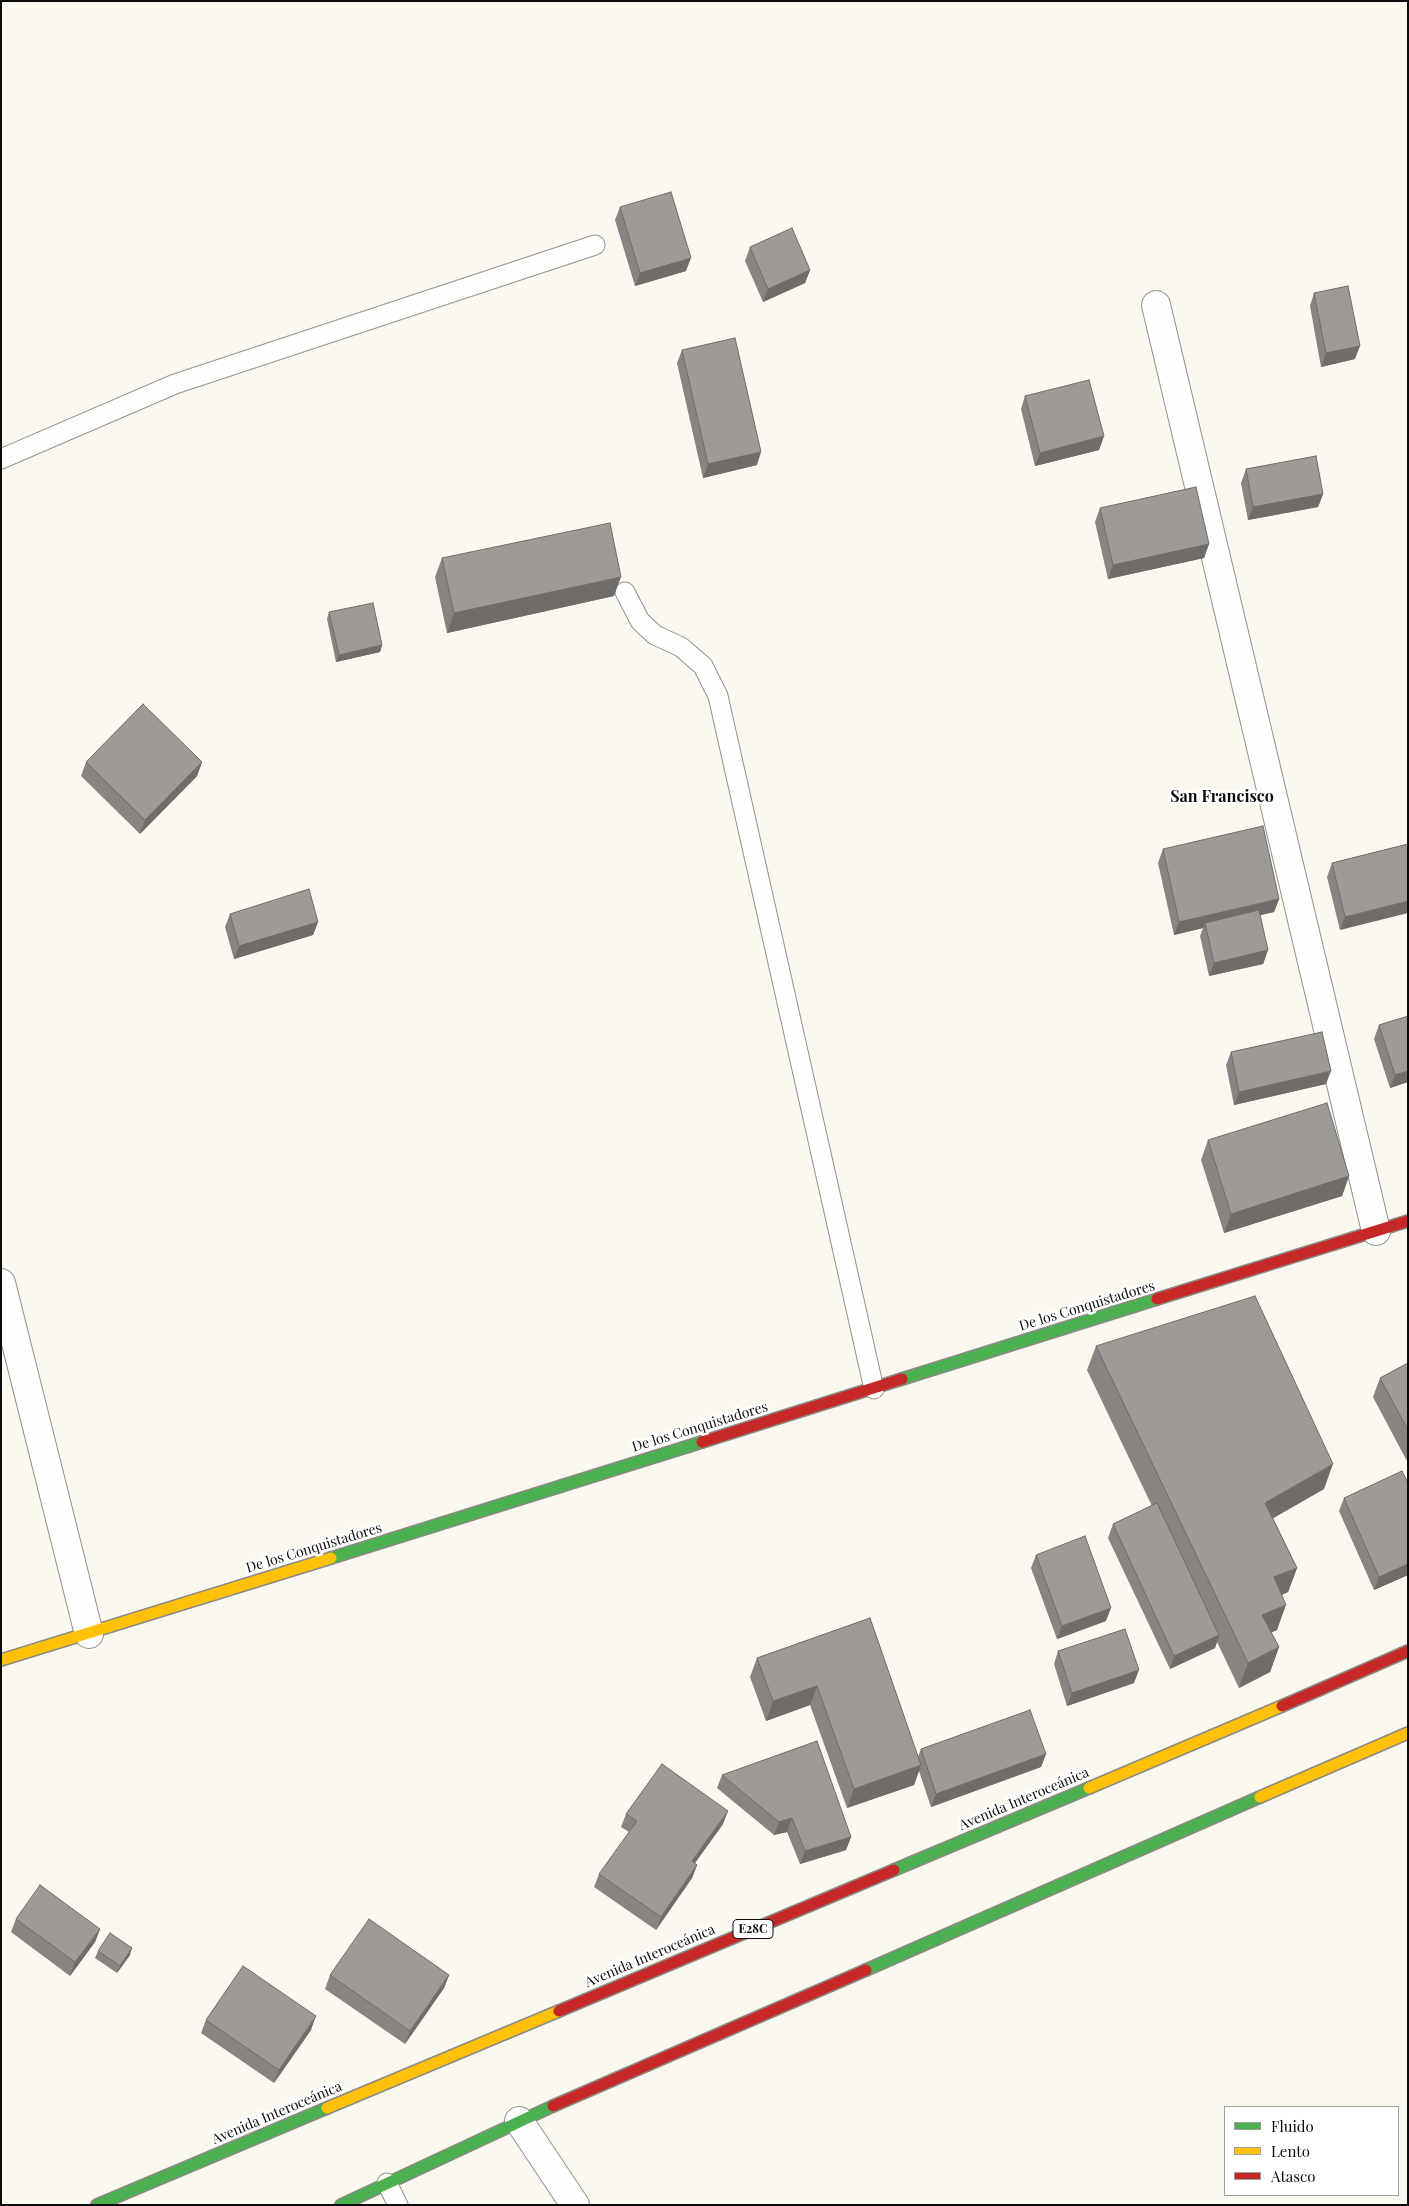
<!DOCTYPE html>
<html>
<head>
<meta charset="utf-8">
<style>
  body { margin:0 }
  #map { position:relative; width:1409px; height:2206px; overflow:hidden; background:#fbf8f0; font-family:"Playfair Display",serif }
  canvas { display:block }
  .frame { position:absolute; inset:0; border:2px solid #0c0c0c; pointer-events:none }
  .legend { position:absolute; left:1224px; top:2106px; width:175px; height:90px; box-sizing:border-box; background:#fff; border:1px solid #9e9e9e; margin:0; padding:6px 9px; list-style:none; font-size:15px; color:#0c0c0c }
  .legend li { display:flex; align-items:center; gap:10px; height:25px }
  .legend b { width:25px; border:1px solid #9e9e9e }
</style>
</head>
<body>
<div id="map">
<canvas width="1409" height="2206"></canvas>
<div class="frame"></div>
<ul class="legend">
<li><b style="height:6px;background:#4caf50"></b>Fluido</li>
<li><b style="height:6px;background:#ffc107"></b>Lento</li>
<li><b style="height:6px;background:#c62828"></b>Atasco</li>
</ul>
</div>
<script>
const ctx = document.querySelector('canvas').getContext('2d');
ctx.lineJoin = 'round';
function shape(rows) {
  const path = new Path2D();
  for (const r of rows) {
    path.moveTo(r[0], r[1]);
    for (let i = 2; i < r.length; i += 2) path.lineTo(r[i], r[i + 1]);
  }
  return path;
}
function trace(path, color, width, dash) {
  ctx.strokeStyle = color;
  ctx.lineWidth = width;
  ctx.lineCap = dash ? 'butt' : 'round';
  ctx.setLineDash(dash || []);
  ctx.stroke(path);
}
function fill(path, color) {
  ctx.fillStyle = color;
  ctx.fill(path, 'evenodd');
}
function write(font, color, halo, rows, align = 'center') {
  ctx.font = font + ' "Playfair Display",serif';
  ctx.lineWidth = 5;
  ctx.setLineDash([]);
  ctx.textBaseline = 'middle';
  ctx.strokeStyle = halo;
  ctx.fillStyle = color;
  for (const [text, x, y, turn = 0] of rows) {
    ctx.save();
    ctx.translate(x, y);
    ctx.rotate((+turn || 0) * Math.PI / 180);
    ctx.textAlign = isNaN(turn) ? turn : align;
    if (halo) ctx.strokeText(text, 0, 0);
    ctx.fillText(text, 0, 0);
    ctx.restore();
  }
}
const lane = shape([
  [1,459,175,384,595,245],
  [625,592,640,621,655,635,681,647,703,666,718,696,874,1389],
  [387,2183,398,2205]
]);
const street = shape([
  [1156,305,1376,1231],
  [1,1283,89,1634],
  [519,2121,575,2205]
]);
const fast = shape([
  [902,1379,1157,1299],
  [331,1558,702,1442],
  [894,1870,1089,1788],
  [866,1970,1260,1797],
  [97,2205,327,2108],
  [341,2205,553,2106]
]);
const slow = shape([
  [1,1660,331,1558],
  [1089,1788,1282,1706],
  [1260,1797,1408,1733],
  [327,2108,559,2011]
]);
const jam = shape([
  [1157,1299,1408,1221],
  [702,1442,902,1379],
  [1282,1706,1408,1651],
  [559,2011,894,1870],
  [553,2106,866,1970]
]);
trace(lane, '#94928f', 21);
trace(street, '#94928f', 30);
trace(fast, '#8a8985', 14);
trace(slow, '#8a8985', 14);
trace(jam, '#8a8985', 14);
trace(lane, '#fefefd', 19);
trace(street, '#fefefd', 28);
trace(fast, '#4caf50', 11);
trace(slow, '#ffc107', 11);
trace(jam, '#c62828', 11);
fill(shape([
  [620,207,686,271,635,286,615,220],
  [750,247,810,270,805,283,763,302,745,261],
  [1314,293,1355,359,1321,367,1310,306],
  [682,350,757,465,703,478,677,363],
  [1025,396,1104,436,1099,450,1035,466,1021,409],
  [1246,469,1323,494,1318,507,1248,520,1241,483],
  [1100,508,1209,544,1204,558,1108,579,1095,522],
  [442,558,614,596,447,633,435,577],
  [329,612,382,645,380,652,336,662,327,619],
  [86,762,202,762,197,776,140,834,81,776],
  [1408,844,1340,930,1327,877,1332,863],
  [1163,849,1279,899,1274,912,1260,915,1268,950,1263,964,1209,976,1200,936,1203,928,1174,935,1158,863],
  [230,914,318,922,313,935,234,959,225,927],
  [1408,1016,1408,1082,1390,1088,1374,1039,1379,1025],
  [1231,1052,1326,1084,1234,1105,1226,1065],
  [1208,1140,1349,1176,1342,1196,1224,1233,1201,1160],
  [1096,1346,1324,1489,1273,1518,1297,1568,1288,1592,1282,1595,1277,1630,1271,1633,1279,1647,1270,1672,1239,1688,1217,1642,1215,1648,1170,1669,1108,1538,1113,1524,1152,1506,1087,1370],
  [1408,1363,1408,1463,1373,1397,1380,1378],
  [1408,1483,1408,1575,1374,1590,1339,1511,1344,1498],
  [1036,1555,1106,1621,1057,1639,1031,1568],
  [870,1618,918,1757,921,1749,1046,1754,1041,1767,931,1807,919,1771,914,1785,847,1808,810,1705,766,1721,750,1677,757,1658],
  [1058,1651,1134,1683,1067,1706,1054,1664],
  [722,1775,851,1837,846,1850,800,1864,787,1832,774,1835,717,1788],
  [626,1814,723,1824,695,1863,697,1865,692,1878,656,1930,594,1887,599,1874,629,1832,621,1827],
  [16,1919,100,1929,95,1942,70,1976,11,1932],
  [98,1951,130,1955,117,1973,95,1958],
  [330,1975,449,1975,444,1988,405,2044,325,1989],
  [206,2020,311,2030,274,2083,201,2033]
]), '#888481');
fill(shape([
  [691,258,686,271,635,286,640,273],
  [810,270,805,283,763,302,768,289],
  [1360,346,1355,359,1321,367,1326,353],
  [1104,436,1099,450,1035,466,1040,453],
  [761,452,757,465,703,478,708,464],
  [1323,494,1318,507,1248,520,1253,507],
  [1209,544,1204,558,1108,579,1113,565],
  [621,577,614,596,447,633,454,613],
  [382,645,380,652,336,662,339,655],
  [202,762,197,776,140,834,145,820],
  [1279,899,1274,912,1206,928,1205,923,1203,928,1174,935,1179,922],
  [1408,901,1408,913,1340,930,1345,917],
  [318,922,313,935,234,959,239,946],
  [1268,950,1263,964,1209,976,1214,963],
  [1331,1071,1326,1084,1234,1105,1239,1092],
  [1408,1071,1408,1082,1390,1088,1395,1075],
  [1349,1176,1342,1196,1224,1233,1231,1214],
  [1333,1464,1324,1489,1256,1528,1265,1503],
  [1408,1564,1408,1575,1374,1590,1379,1577],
  [1297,1568,1288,1592,1265,1602,1274,1577],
  [1286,1605,1277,1630,1253,1640,1262,1615],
  [1111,1608,1106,1621,1057,1639,1062,1626],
  [1219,1635,1215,1648,1170,1669,1174,1656],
  [1279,1647,1270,1672,1239,1688,1248,1663],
  [1139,1670,1134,1683,1067,1706,1072,1693],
  [817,1686,810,1705,766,1721,773,1701],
  [1046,1754,1041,1767,931,1807,936,1794],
  [921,1765,914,1785,847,1808,854,1789],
  [728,1811,723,1824,687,1874,692,1861],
  [792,1818,787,1832,774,1835,779,1822],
  [851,1837,846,1850,800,1864,805,1851],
  [697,1865,692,1878,656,1930,661,1917],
  [100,1929,95,1942,70,1976,75,1962],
  [132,1948,130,1955,117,1973,120,1966],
  [449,1975,444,1988,405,2044,410,2031],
  [316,2016,311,2030,274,2083,279,2070]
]), '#6f6c69');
const building = shape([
  [671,192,691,258,640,273,620,207,671,192],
  [792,228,810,270,768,289,750,247,792,228],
  [1348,286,1360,346,1326,353,1314,293,1348,286],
  [735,338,761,452,708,464,682,350,735,338],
  [1089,380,1104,436,1040,453,1025,396,1089,380],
  [1316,456,1323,494,1253,507,1246,469,1316,456],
  [1196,487,1209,544,1113,565,1100,508,1196,487],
  [610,523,621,577,454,613,442,558,610,523],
  [373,603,382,645,339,655,329,612,373,603],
  [143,704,202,762,145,820,86,762,143,704],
  [1263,826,1279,899,1179,922,1163,849,1263,826],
  [1408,844,1408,901,1345,917,1332,863,1408,844],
  [309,889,318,922,239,946,230,914,309,889],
  [1259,910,1268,950,1214,963,1205,923,1259,910],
  [1408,1016,1408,1071,1395,1075,1379,1025,1408,1016],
  [1322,1032,1331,1071,1239,1092,1231,1052,1322,1032],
  [1327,1103,1349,1176,1231,1214,1208,1140,1327,1103],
  [1255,1296,1333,1464,1265,1503,1297,1568,1274,1577,1286,1605,1262,1615,1279,1647,1248,1663,1096,1346,1255,1296],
  [1408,1363,1408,1430,1380,1378,1408,1363],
  [1402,1471,1408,1483,1408,1564,1379,1577,1344,1498,1402,1471],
  [1157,1503,1219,1635,1174,1656,1113,1524,1157,1503],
  [1085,1536,1111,1608,1062,1626,1036,1555,1085,1536],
  [870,1618,921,1765,854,1789,817,1686,773,1701,757,1658,870,1618],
  [1125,1629,1139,1670,1072,1693,1058,1651,1125,1629],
  [1030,1710,1046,1754,936,1794,921,1749,1030,1710],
  [817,1741,851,1837,805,1851,792,1818,779,1822,722,1775,817,1741],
  [662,1764,728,1811,692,1861,697,1865,661,1917,599,1874,637,1821,626,1814,662,1764],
  [40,1885,100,1929,75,1962,16,1919,40,1885],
  [369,1919,449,1975,410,2031,330,1975,369,1919],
  [110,1933,132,1948,120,1966,98,1951,110,1933],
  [243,1966,316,2016,279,2070,206,2020,243,1966]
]);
fill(building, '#9e9a96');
trace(building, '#6f6c69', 1);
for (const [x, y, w] of [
  [753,1929,40]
]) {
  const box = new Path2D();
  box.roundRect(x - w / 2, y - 9.5, w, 19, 4);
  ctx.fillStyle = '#fff';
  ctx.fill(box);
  trace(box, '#0c0c0c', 1);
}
write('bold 12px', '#0c0c0c', null, [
  ["E28C",753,1929]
]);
write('14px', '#0c0c0c', '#fff', [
  ["De los Conquistadores",1087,1306,-17],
  ["De los Conquistadores",700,1427,-17],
  ["De los Conquistadores",314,1548,-17],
  ["Avenida Interoceánica",1024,1799,-23],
  ["Avenida Interoceánica",650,1956,-23],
  ["Avenida Interoceánica",277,2113,-23]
]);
write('bold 16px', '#0c0c0c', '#fff', [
  ["San Francisco",1222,797]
]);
</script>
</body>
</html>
